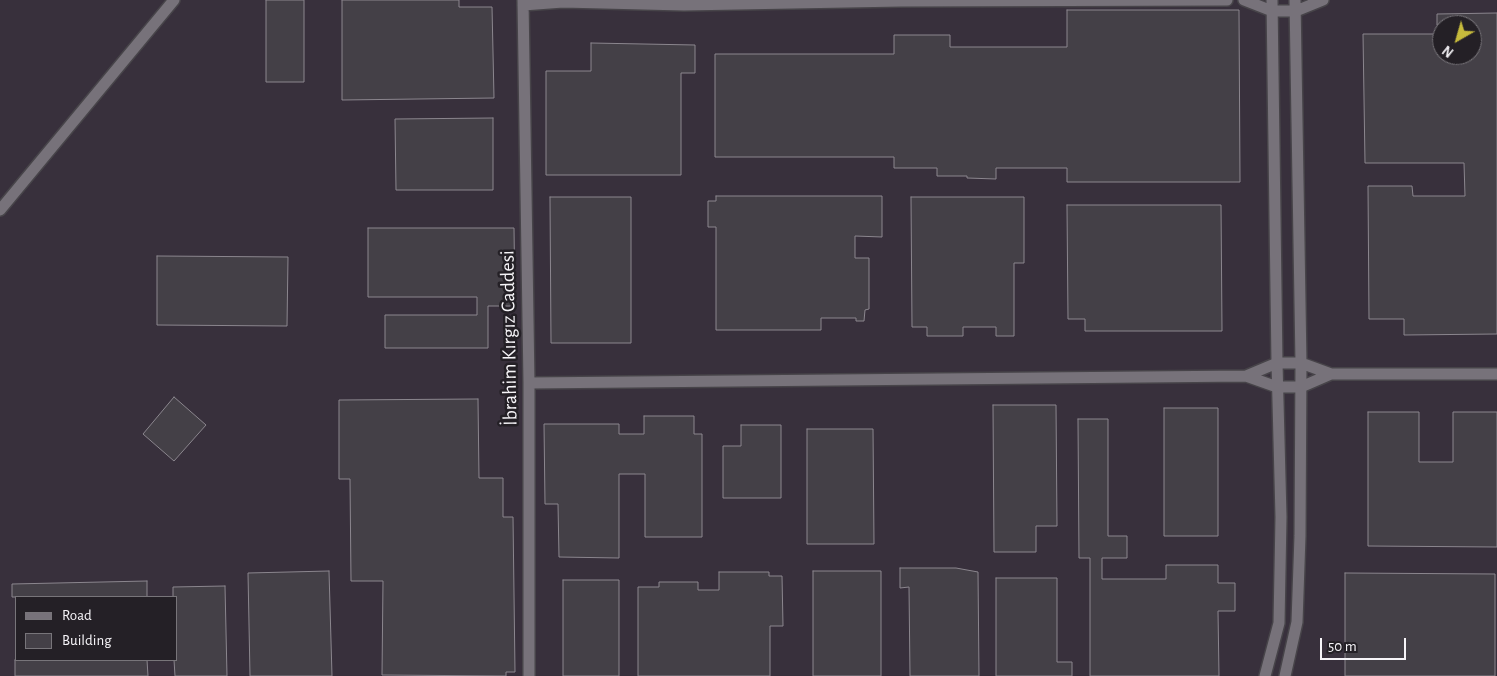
<!DOCTYPE html>
<html>
<head>
<meta charset="utf-8">
<style>
  body { margin:0 }
  #map { position:relative; width:1497px; height:676px; overflow:hidden; background:#2e2930; font-family:"Alegreya Sans",sans-serif }
  canvas { display:block }
  .legend { position:absolute; left:15px; top:596px; width:162px; height:65px; box-sizing:border-box; background:#242026; border:1px solid #78757a; margin:0; padding:6px 9px; list-style:none; font-size:15px; color:#f6f4f8 }
  .legend li { display:flex; align-items:center; gap:10px; height:25px }
  .legend b { width:25px; border:1px solid #78757a }
  .north { position:absolute; left:1432px; top:15px; width:50px; height:50px; box-sizing:border-box; background:#242026; border:1px solid #78757a; border-radius:50%; rotate:218deg; font-size:14px; font-weight:700; line-height:20px; text-align:center; color:#f6f4f8 }
  .north::after { content:''; display:block; margin:auto; width:18px; height:22px; background:#c7bb3c; clip-path:polygon(50% 0,100% 100%,50% 72%,0 100%) }
  .scale { position:absolute; left:1320px; top:638px; width:86px; height:22px; box-sizing:border-box; border:2px solid #f6f4f8; border-top:0; padding-left:6px; font-size:15px; line-height:18px; white-space:nowrap; color:#f6f4f8; -webkit-text-stroke:4px #242026; paint-order:stroke }
</style>
</head>
<body>
<div id="map">
<canvas width="1497" height="676"></canvas>
<ul class="legend">
<li><b style="height:6px;background:#77727a"></b>Road</li>
<li><b style="height:14px;background:#444047"></b>Building</li>
</ul>
<div class="north">N</div>
<div class="scale">50 m</div>
</div>
<script>
const ctx = document.querySelector('canvas').getContext('2d');
ctx.lineJoin = 'round';
function fill(path, color) {
  ctx.fillStyle = color;
  ctx.fill(path, 'evenodd');
}
function shape(rows) {
  const path = new Path2D();
  for (const r of rows) {
    path.moveTo(r[0], r[1]);
    for (let i = 2; i < r.length; i += 2) path.lineTo(r[i], r[i + 1]);
  }
  return path;
}
function trace(path, color, width, dash) {
  ctx.strokeStyle = color;
  ctx.lineWidth = width;
  ctx.lineCap = dash ? 'butt' : 'round';
  ctx.setLineDash(dash || []);
  ctx.stroke(path);
}
function write(font, color, halo, rows, align = 'center') {
  ctx.font = font + ' "Alegreya Sans",sans-serif';
  ctx.lineWidth = 5;
  ctx.setLineDash([]);
  ctx.textBaseline = 'middle';
  ctx.strokeStyle = halo;
  ctx.fillStyle = color;
  for (const [text, x, y, turn = 0] of rows) {
    ctx.save();
    ctx.translate(x, y);
    ctx.rotate((+turn || 0) * Math.PI / 180);
    ctx.textAlign = isNaN(turn) ? turn : align;
    if (halo) ctx.strokeText(text, 0, 0);
    ctx.fillText(text, 0, 0);
    ctx.restore();
  }
}
fill(shape([
  [0,0,1497,0,1497,676,0,676],
  [1442,25,1472,25,1472,55,1442,55],
  [16,597,176,597,176,660,16,660]
]), '#38303c');
const building = shape([
  [266,0,304,0,304,82,266,82,266,0],
  [342,0,459,0,459,7,492,7,494,98,342,100,342,0],
  [1067,10,1239,10,1240,182,1067,182,1067,168,996,168,996,179,967,178,967,176,937,176,937,168,894,168,894,157,715,157,715,54,894,54,894,35,950,35,950,47,1067,47,1067,10],
  [1497,13,1497,334,1404,335,1404,319,1369,319,1368,186,1412,186,1413,196,1465,196,1464,163,1365,163,1363,34,1442,34,1442,55,1472,55,1472,25,1437,25,1437,14,1497,13],
  [591,43,695,45,695,73,681,73,681,175,546,175,546,71,591,71,591,43],
  [493,118,493,190,396,190,395,119,493,118],
  [716,196,882,196,882,237,855,236,855,258,869,258,869,309,865,310,864,321,856,321,856,318,821,318,821,330,716,330,716,227,708,227,708,201,716,201,716,196],
  [550,197,631,197,631,343,551,343,550,197],
  [911,197,1024,197,1024,263,1014,263,1014,336,996,336,996,327,963,327,963,336,927,336,927,327,912,327,911,197],
  [1067,205,1221,205,1222,331,1085,331,1085,319,1068,319,1067,205],
  [368,228,514,228,515,306,488,306,488,348,385,348,385,315,477,315,477,297,368,297,368,228],
  [157,256,288,257,287,326,157,325,157,256],
  [174,397,206,425,174,461,143,434,174,397],
  [478,399,479,478,503,478,503,517,513,517,515,672,506,672,506,676,382,675,383,581,351,581,350,479,339,479,339,400,478,399],
  [993,405,1056,405,1057,526,1036,526,1036,552,994,552,993,405],
  [1164,408,1218,408,1218,536,1164,536,1164,408],
  [1368,412,1419,412,1419,462,1453,462,1453,412,1497,412,1497,547,1368,546,1368,412],
  [644,416,694,416,694,434,702,434,702,537,645,537,645,474,619,474,619,558,559,557,558,504,545,504,544,424,619,424,619,434,644,434,644,416],
  [1078,419,1108,419,1108,536,1127,536,1127,558,1102,558,1102,579,1166,579,1166,565,1218,565,1218,583,1235,583,1235,611,1218,611,1219,676,1090,676,1090,558,1079,558,1078,419],
  [741,425,781,425,781,498,723,498,723,446,741,446,741,425],
  [807,429,873,429,874,544,807,544,807,429],
  [900,568,956,568,978,572,979,676,910,676,909,587,900,588,900,568],
  [329,571,332,676,250,676,248,573,329,571],
  [813,571,881,571,881,676,813,676,813,571],
  [719,572,769,572,769,576,782,576,783,626,770,626,770,676,638,676,638,587,659,587,659,582,698,582,698,590,719,590,719,572],
  [1345,573,1495,574,1495,676,1345,676,1345,573],
  [996,578,1057,578,1057,662,1072,662,1072,676,996,676,996,578],
  [563,580,619,580,619,676,563,676,563,580],
  [147,581,147,597,12,597,12,584,147,581],
  [225,586,227,676,175,676,174,660,176,660,176,597,173,597,173,587,225,586],
  [15,660,147,660,148,676,15,676,15,660]
]);
fill(building, '#444047');
trace(building, '#8b868e', 1);
const minor = shape([
  [523,0,529,383,529,676],
  [1244,0,1272,11,1296,11,1323,0],
  [523,5,563,2,684,5,901,1,1227,0],
  [0,210,174,0],
  [1246,376,1277,363,1301,363,1331,374,1497,374],
  [529,383,1246,376,1277,387,1301,387,1331,374],
  [1265,676,1279,623,1281,517,1277,363,1272,0],
  [1285,676,1297,622,1300,536,1301,363,1295,0]
]);
trace(minor, '#474449', 14);
trace(minor, '#77727a', 11);
write('20px', '#f6f4f8', '#242026', [
  ["İbrahim Kırgız Caddesi",509,338,-91]
]);
</script>
</body>
</html>
